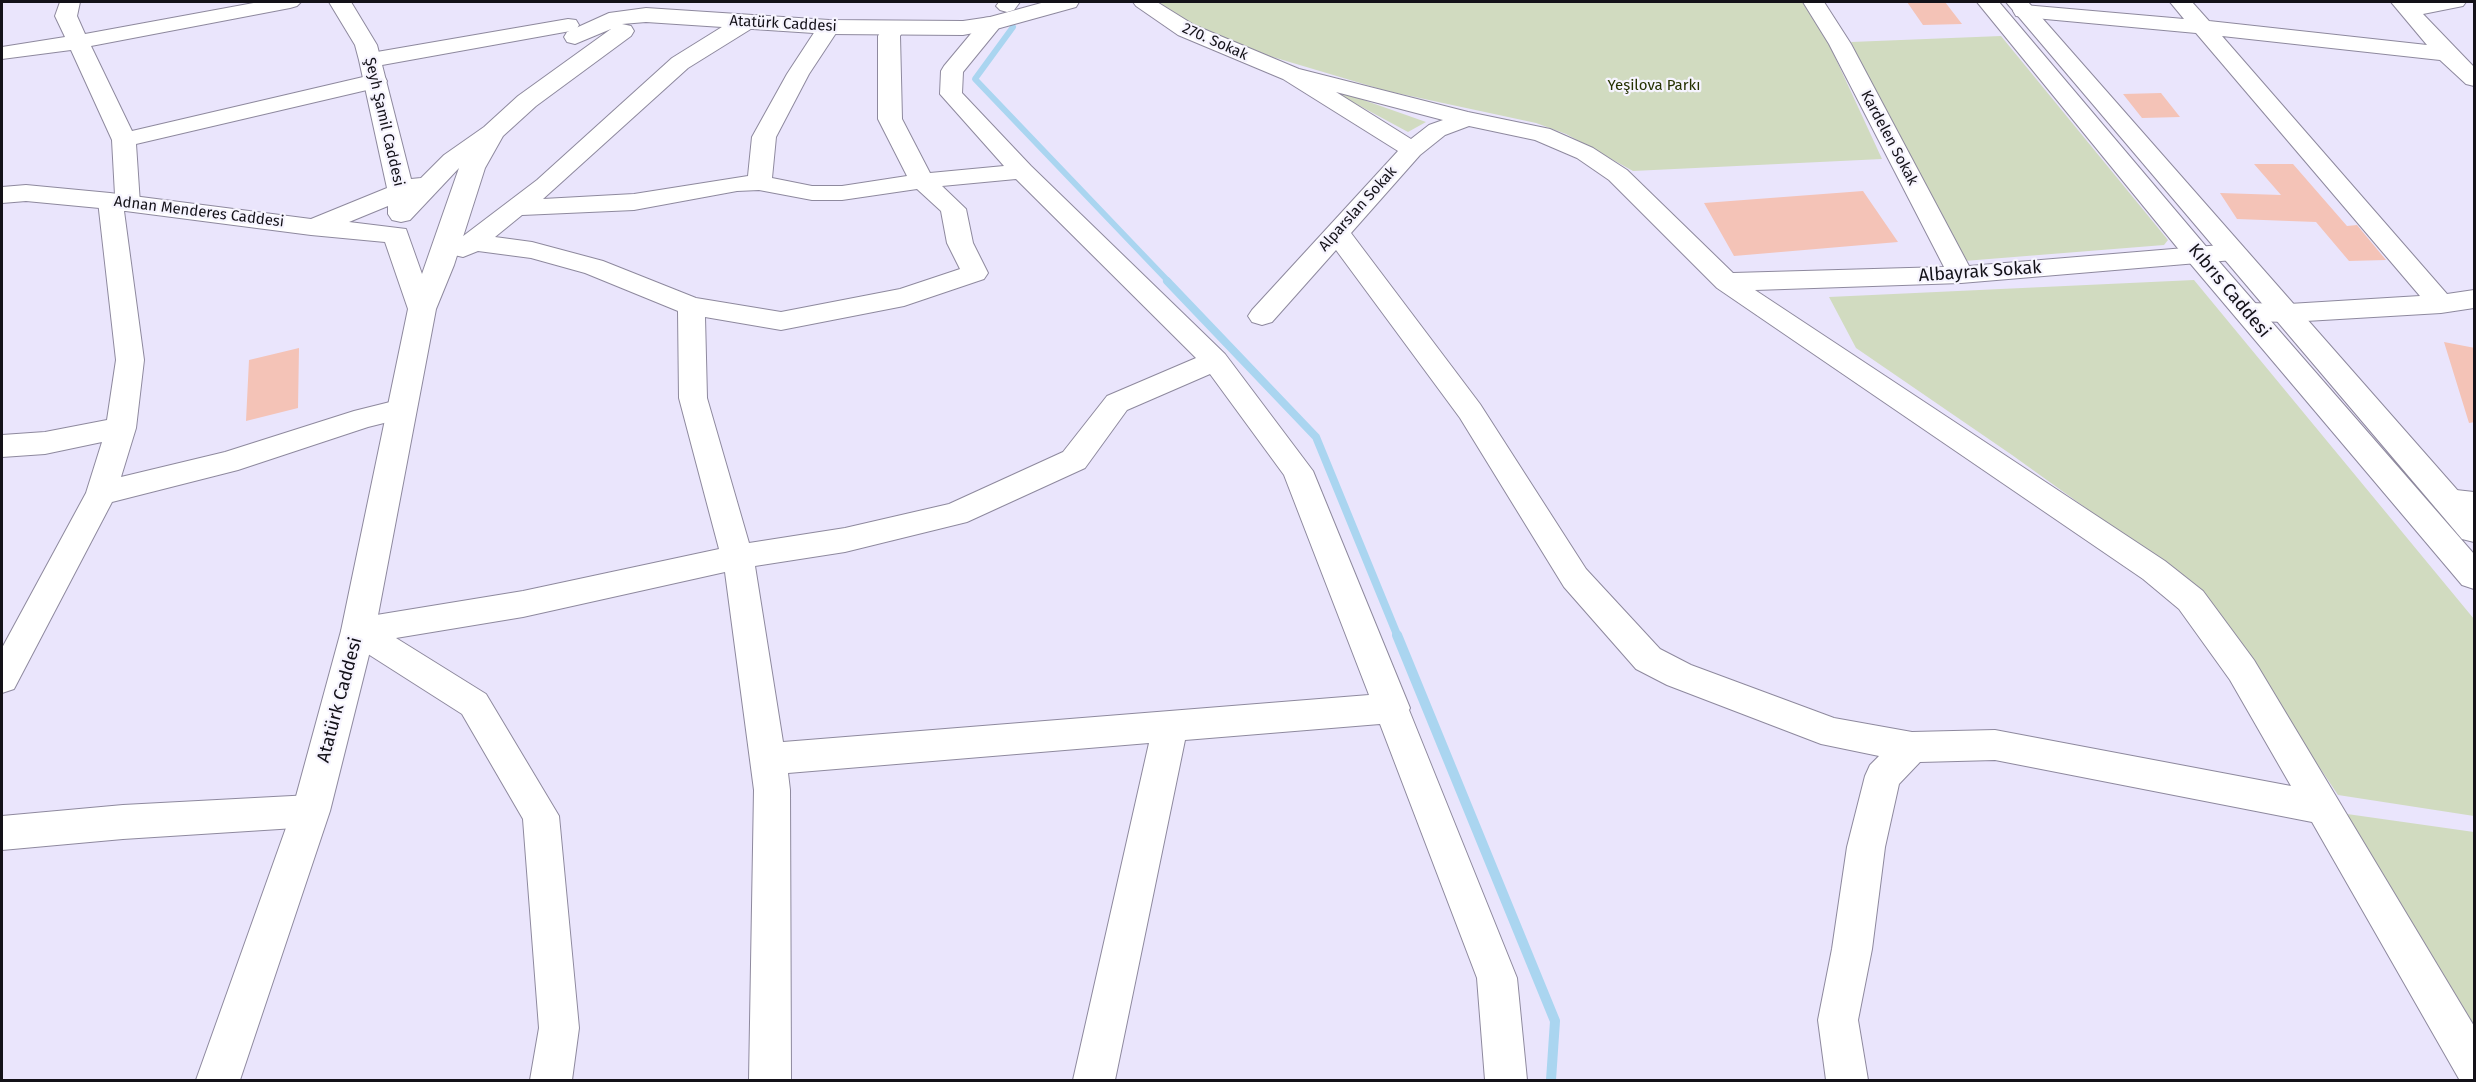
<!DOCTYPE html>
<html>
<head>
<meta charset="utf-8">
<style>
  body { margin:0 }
  #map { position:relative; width:2476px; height:1082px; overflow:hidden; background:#eae5fc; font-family:"Fira Sans",sans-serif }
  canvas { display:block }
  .frame { position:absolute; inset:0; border:3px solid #131118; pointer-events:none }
</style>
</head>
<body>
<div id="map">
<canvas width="2476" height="1082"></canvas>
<div class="frame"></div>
</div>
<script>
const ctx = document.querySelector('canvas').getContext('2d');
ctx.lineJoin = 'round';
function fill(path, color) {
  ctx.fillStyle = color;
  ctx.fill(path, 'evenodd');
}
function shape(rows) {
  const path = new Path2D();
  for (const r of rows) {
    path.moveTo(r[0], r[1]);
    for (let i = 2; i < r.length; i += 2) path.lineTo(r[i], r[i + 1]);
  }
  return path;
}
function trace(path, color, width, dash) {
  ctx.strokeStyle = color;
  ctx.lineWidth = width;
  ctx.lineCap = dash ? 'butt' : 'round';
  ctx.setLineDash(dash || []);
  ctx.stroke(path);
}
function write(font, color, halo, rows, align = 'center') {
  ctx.font = font + ' "Fira Sans",sans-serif';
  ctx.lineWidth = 4.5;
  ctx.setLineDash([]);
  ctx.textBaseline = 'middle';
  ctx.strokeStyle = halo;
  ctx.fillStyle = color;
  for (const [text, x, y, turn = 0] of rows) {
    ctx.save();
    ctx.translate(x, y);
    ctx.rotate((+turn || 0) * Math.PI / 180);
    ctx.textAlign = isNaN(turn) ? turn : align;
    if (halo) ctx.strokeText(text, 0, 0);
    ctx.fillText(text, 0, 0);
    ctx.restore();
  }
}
fill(shape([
  [1158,2,1803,2,1829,44,1882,159,1633,171,1566,134,1536,123,1387,91,1266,55,1187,22],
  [2001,36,2168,240,2164,245,1964,261,1905,153,1851,42],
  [1321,85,1426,122,1408,132],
  [2194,280,2474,619,2474,816,2338,795,2208,601,2189,582,2012,455,1856,348,1829,297],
  [2347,814,2474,832,2474,1025]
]), '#d1dbc0');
trace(shape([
  [1013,27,975,79,1169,282]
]), '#aad5f0', 6);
trace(shape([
  [1167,281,1316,437,1398,637]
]), '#aad5f0', 8);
trace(shape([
  [1397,635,1555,1021,1551,1080]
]), '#aad5f0', 10);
fill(shape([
  [1907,2,1945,2,1962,24,1923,25],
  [2161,93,2180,117,2142,118,2123,94],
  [2254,164,2293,164,2347,226,2357,225,2386,260,2349,261,2316,222,2237,219,2220,193,2281,195],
  [1863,191,1898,242,1734,256,1704,203],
  [2444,342,2475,348,2475,422,2469,423],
  [299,348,298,408,246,421,249,360]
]), '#f4c3b7');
const street = shape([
  [60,2,80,2,77,16,85,34,259,2,301,2,297,6,290,8,91,46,132,131,376,74,384,76,387,81,384,86,136,144,140,204,137,209,124,211,144,360,136,428,121,477,225,452,354,411,402,399,412,402,416,409,412,416,368,427,238,470,112,502,14,689,2,693,2,648,86,493,102,442,45,454,2,457,2,435,45,432,107,420,116,360,98,201,101,196,115,195,112,140,71,50,2,59,2,47,65,37,55,16,60,2],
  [999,2,1020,2,1014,10,1007,12,1000,10,996,6,999,2],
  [1133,2,1157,2,1194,25,1299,69,1468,112,1550,129,1593,148,1627,170,1733,273,1944,267,1829,44,1803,2,1824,2,1851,44,1969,266,2233,244,2242,246,2246,252,2242,258,2233,260,1961,283,1755,290,2165,561,2203,591,2254,660,2474,1026,2474,1080,2459,1079,2312,822,1995,760,1920,762,1899,784,1885,847,1872,949,1858,1020,1868,1080,1826,1080,1818,1020,1832,949,1847,847,1865,776,1870,765,1879,756,1821,744,1667,685,1636,669,1564,587,1460,418,1336,250,1272,322,1262,325,1252,322,1248,316,1252,310,1398,151,1283,79,1178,35,1136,6,1133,2],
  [1336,92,1443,120,1429,125,1411,139,1336,92],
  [1469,126,1535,140,1577,158,1609,180,1717,288,2143,579,2179,609,2230,680,2291,786,1995,730,1912,732,1834,718,1691,665,1660,649,1586,569,1480,404,1351,233,1420,155,1445,135,1469,126],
  [2170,2,2192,2,2209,21,2427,45,2391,2,2466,2,2463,6,2423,14,2474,67,2474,86,2466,84,2440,60,2222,36,2447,294,2474,290,2474,308,2441,313,2289,322,2247,321,2237,318,2233,312,2237,306,2247,303,2289,304,2420,296,2196,33,2024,17,2016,16,2013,11,2016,6,2024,5,2184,19,2170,2],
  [746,16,754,17,757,22,754,27,688,68,543,199,634,194,748,176,752,137,787,74,821,22,829,21,837,22,840,27,809,74,776,137,772,178,812,186,842,186,907,176,878,119,878,36,886,23,894,22,902,23,905,28,900,36,902,119,930,173,1004,166,940,94,941,71,944,66,984,18,992,17,1000,18,1003,23,963,72,962,93,1031,166,1225,354,1313,471,1410,708,1409,710,1517,978,1527,1080,1485,1080,1477,978,1380,724,1185,740,1115,1080,1073,1080,1149,743,788,773,790,790,791,1080,749,1080,754,790,725,572,523,617,396,638,486,694,559,816,579,1028,572,1080,530,1080,539,1028,523,819,462,714,346,640,341,631,346,622,358,618,523,591,719,549,679,398,678,311,585,273,531,258,478,251,463,257,454,255,450,249,454,243,537,180,672,58,738,17,746,16],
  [1016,179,1196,358,1107,396,1063,452,949,504,845,528,749,543,707,398,705,317,781,330,904,306,984,279,988,273,973,243,966,209,942,186,1016,179],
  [917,189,941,211,947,243,960,269,900,289,781,312,696,298,603,261,532,242,495,237,522,215,634,210,737,191,759,190,812,200,842,200,917,189],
  [1210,374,1284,475,1369,695,783,742,755,566,845,552,967,522,1085,468,1127,410,1210,374],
  [568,19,576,20,579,25,576,30,371,67,363,65,360,60,363,55,371,53,568,19],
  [2447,489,2474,492,2474,514,2436,508,2432,500,2436,492,2447,489],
  [311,795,324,799,329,811,324,823,311,827,123,839,2,850,2,816,123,805,311,795]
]);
const secondary = shape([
  [329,2,351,2,377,45,411,179,421,178,444,155,484,127,518,96,611,29,575,44,567,42,564,37,567,32,609,13,646,8,829,20,963,21,990,17,1045,2,1079,2,1076,7,1000,28,963,35,829,34,646,22,622,24,631,26,634,31,631,36,536,106,503,136,485,168,454,265,436,309,375,631,330,811,240,1080,196,1080,292,811,341,631,408,309,385,242,311,235,110,209,26,201,2,203,2,187,26,185,110,193,311,219,387,188,359,60,355,45,329,2],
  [459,168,422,274,406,229,349,222,388,206,388,214,392,220,401,222,410,220,459,168],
  [1977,2,1999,2,2209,250,2474,554,2474,589,2462,585,2189,262,1977,2],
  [2006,2,2028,2,2474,509,2474,542,2462,539,2006,2]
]);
trace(street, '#8e899e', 2);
trace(secondary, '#8e899e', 2);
fill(street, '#fff');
fill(secondary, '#fff');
write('15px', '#131118', '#f6f4fe', [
  ["Atatürk Caddesi",783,24,3],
  ["270. Sokak",1215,42,24],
  ["Şeyh Şamil Caddesi",384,122,77],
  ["Kardelen Sokak",1889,138,62],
  ["Alparslan Sokak",1358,209,-48],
  ["Adnan Menderes Caddesi",199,212,7]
]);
write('15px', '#253100', '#f6f4fe', [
  ["Yeşilova Parkı",1654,86]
]);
write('18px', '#131118', '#f6f4fe', [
  ["Albayrak Sokak",1980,272,-4],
  ["Kıbrıs Caddesi",2229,291,50],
  ["Atatürk Caddesi",340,700,-75]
]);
</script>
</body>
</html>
